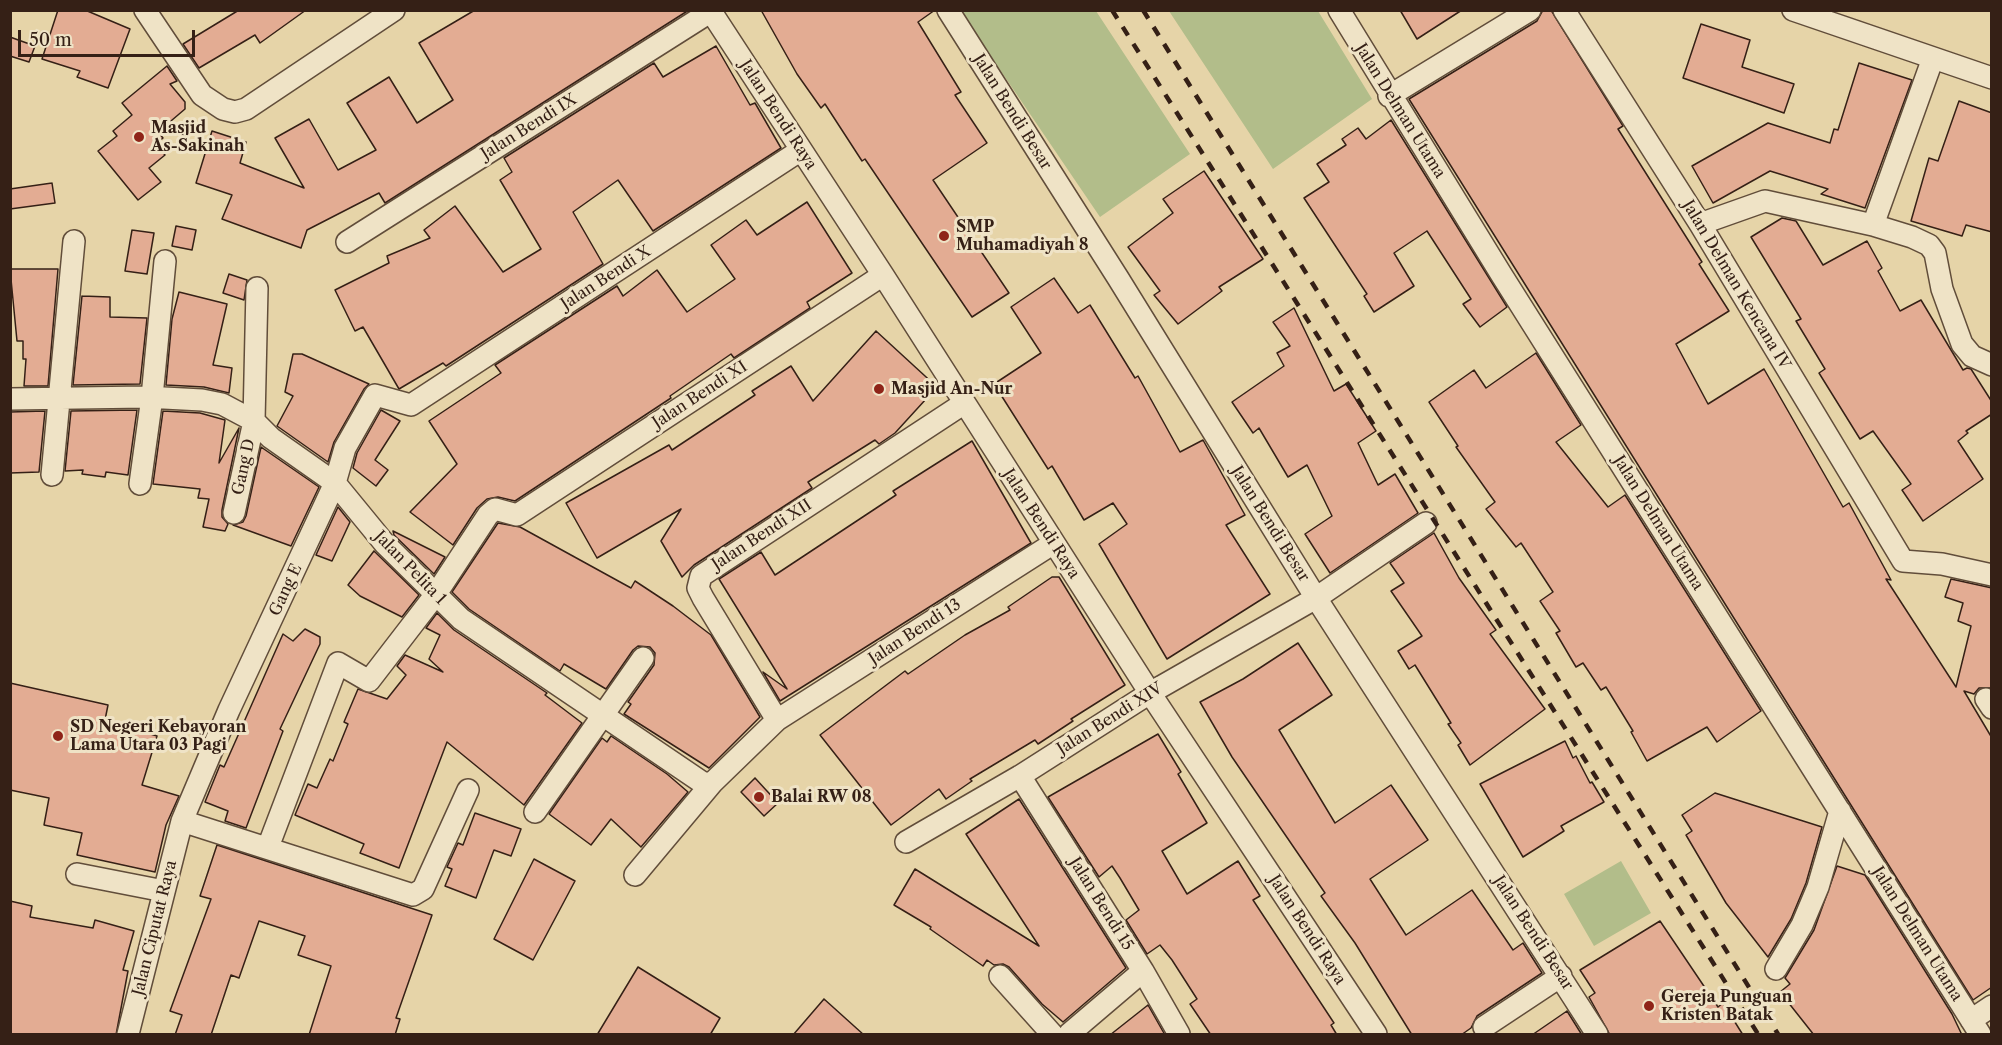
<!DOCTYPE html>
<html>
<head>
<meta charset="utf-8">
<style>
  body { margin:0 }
  #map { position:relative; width:2002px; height:1045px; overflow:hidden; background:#e6d4a8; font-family:"Libre Caslon Text",serif }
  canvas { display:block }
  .frame { position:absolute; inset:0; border:12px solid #352016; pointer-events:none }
  .scale { position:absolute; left:18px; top:30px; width:177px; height:27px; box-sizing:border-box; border:3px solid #352016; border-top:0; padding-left:8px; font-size:18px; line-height:21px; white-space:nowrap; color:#352016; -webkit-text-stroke:4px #efe3c6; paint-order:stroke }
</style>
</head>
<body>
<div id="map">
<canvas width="2002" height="1045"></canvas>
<div class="frame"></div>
<div class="scale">50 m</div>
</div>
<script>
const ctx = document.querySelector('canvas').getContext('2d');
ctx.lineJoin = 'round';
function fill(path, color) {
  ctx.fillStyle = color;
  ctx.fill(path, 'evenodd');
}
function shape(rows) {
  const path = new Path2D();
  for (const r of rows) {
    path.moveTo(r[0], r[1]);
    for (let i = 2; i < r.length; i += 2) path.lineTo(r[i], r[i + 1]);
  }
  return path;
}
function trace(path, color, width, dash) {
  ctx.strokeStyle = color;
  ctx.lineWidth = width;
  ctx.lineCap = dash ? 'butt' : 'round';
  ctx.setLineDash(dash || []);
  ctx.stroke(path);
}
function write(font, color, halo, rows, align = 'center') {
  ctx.font = font + ' "Libre Caslon Text",serif';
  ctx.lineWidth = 6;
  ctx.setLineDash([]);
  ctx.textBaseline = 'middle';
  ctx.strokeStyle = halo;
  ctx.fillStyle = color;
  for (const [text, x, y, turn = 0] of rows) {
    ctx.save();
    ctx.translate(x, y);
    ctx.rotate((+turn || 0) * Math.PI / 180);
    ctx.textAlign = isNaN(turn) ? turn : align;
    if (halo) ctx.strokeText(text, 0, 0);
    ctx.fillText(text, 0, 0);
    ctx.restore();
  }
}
fill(shape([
  [960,11,1096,11,1190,154,1100,217],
  [1169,11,1318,11,1372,99,1273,169],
  [1621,861,1651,913,1594,946,1564,894]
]), '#b2bd8a');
const building = shape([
  [58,10,85,10,130,29,108,88,77,77,80,71,42,59,58,10],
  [239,10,306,10,260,43,255,35,199,68,183,44,239,10],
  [475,10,689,10,385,203,379,193,307,230,301,248,222,219,232,195,196,183,212,131,246,142,240,163,304,188,275,138,309,119,338,170,376,150,347,103,389,77,417,123,453,100,419,43,475,10],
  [761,10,935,10,918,22,961,92,955,95,987,143,933,180,1009,293,972,317,865,159,862,161,825,104,821,108,797,74,761,10],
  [1400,10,1462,10,1417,39,1400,10],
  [1543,10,1551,10,1623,126,1618,129,1702,262,1699,264,1729,311,1676,344,1708,404,1764,369,1843,507,1849,503,1891,580,1886,579,1956,687,1971,626,1958,621,1963,603,1945,597,1951,579,1992,588,1992,688,1979,688,1974,694,1964,691,1992,738,1992,987,1973,1000,1409,99,1537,21,1543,10],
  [1701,24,1750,40,1742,67,1794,84,1784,113,1683,78,1701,24],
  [10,37,35,46,29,62,10,56,10,37],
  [716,46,750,105,755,103,781,148,653,231,618,180,573,212,603,264,446,366,443,363,399,389,363,327,355,331,335,290,389,263,387,256,430,238,424,230,455,206,503,272,541,249,500,180,512,172,504,158,654,63,663,77,716,46],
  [1859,63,1912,80,1865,208,1821,194,1828,189,1770,171,1713,203,1692,166,1768,123,1830,143,1834,129,1838,130,1859,63],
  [167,66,177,81,170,84,185,102,185,109,158,132,163,138,156,144,165,155,149,168,161,182,138,200,98,151,117,136,113,131,132,115,122,103,167,66],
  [1959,101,1992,113,1992,232,1966,225,1962,236,1911,221,1929,158,1938,161,1959,101],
  [1391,120,1507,307,1480,327,1463,304,1471,299,1427,231,1394,253,1414,286,1374,312,1364,296,1367,294,1304,198,1329,182,1317,164,1346,145,1342,139,1358,128,1366,139,1391,120],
  [1204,171,1263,259,1219,287,1222,291,1178,324,1154,295,1160,291,1128,247,1173,213,1163,199,1204,171],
  [52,183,55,203,10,209,10,189,52,183],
  [807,202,852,273,807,302,810,308,734,358,731,354,670,396,671,398,515,501,498,497,487,499,477,508,453,545,410,512,457,464,429,421,501,373,495,365,617,286,623,296,657,270,687,312,735,279,711,245,746,220,757,235,807,202],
  [1782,218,1796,221,1823,265,1867,241,1882,268,1878,271,1900,311,1921,300,1963,370,1967,368,1971,369,1992,402,1992,414,1966,431,1968,433,1958,441,1983,479,1923,521,1902,490,1911,484,1873,431,1860,439,1819,373,1825,369,1796,321,1801,319,1751,237,1782,218],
  [176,226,196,230,192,250,172,246,176,226],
  [132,230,154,233,147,274,125,271,132,230],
  [10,269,58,269,48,386,24,386,26,359,23,359,23,341,17,341,10,269],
  [229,274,247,280,244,300,223,293,229,274],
  [1054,278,1078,313,1090,305,1135,378,1138,376,1180,452,1203,440,1245,515,1226,525,1270,594,1167,659,1099,544,1127,524,1113,503,1084,520,1052,466,1048,469,994,384,1041,353,1011,307,1054,278],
  [179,292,227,304,213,365,232,368,229,393,204,387,166,385,172,319,179,292],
  [82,296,110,297,110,317,147,318,140,384,73,385,82,296],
  [1294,308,1334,391,1346,384,1376,431,1358,443,1378,485,1395,474,1418,513,1330,573,1305,534,1332,516,1307,465,1288,477,1259,428,1253,433,1232,402,1284,366,1277,353,1290,346,1273,322,1294,308],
  [876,331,937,387,895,433,879,444,875,440,808,482,812,488,694,565,682,577,661,541,681,509,597,558,566,503,669,445,672,450,755,395,752,391,791,366,813,401,876,331],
  [1536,353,1581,425,1556,442,1608,507,1625,495,1761,711,1717,742,1707,727,1647,761,1631,732,1633,731,1606,687,1601,690,1583,663,1576,667,1556,633,1560,631,1540,601,1553,592,1521,543,1516,547,1486,509,1495,502,1456,447,1458,446,1429,402,1474,370,1486,388,1536,353],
  [293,354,302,354,369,384,364,389,334,442,328,462,277,426,293,396,285,392,293,354],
  [137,410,128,475,106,472,105,477,82,474,83,470,65,471,71,411,137,410],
  [381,410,400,421,375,460,388,470,376,486,353,468,357,453,381,410],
  [45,411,39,472,10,473,10,412,45,411],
  [163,411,200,413,225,420,219,463,239,428,222,510,222,517,228,524,225,531,203,527,209,499,198,498,200,489,153,484,163,411],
  [972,441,1031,543,780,701,763,672,787,689,719,579,761,552,775,575,896,495,893,491,972,441],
  [261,447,319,487,291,546,233,525,243,522,246,516,261,447],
  [338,507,350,522,332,561,316,555,338,507],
  [498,523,520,527,631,588,635,581,673,606,711,635,760,717,709,768,624,714,631,704,628,702,654,665,655,653,650,647,638,646,633,650,606,689,564,664,560,671,469,609,452,592,498,523],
  [393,531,445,557,434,574,394,535,393,531],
  [1434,533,1459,578,1496,630,1490,634,1545,709,1470,765,1458,745,1461,743,1448,724,1451,723,1415,665,1409,669,1398,651,1422,636,1391,591,1404,583,1390,563,1434,533],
  [374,551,419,595,402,617,360,596,348,585,374,551],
  [1052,577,1059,577,1125,685,1071,719,1073,721,1038,744,1035,740,970,779,972,781,946,799,939,789,891,825,820,735,905,671,908,674,965,635,1010,610,1008,607,1052,577],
  [437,613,454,630,547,693,545,695,582,723,524,805,447,742,399,868,360,853,364,844,295,815,308,784,317,788,330,759,333,761,348,724,344,722,358,689,387,699,406,675,397,666,405,655,443,672,429,659,440,635,426,628,437,613],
  [305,629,320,637,320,644,280,729,283,731,246,828,225,821,228,811,205,802,220,765,224,767,283,634,293,641,305,629],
  [1298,643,1332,695,1279,730,1335,823,1391,785,1428,840,1370,879,1406,935,1472,890,1513,950,1523,943,1542,973,1477,1016,1471,1028,1461,1035,1412,1035,1355,943,1321,896,1325,893,1232,757,1200,702,1243,679,1298,643],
  [10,683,108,705,105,720,157,736,142,785,179,796,166,825,155,872,77,855,82,833,44,825,49,798,10,790,10,683],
  [1158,734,1181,772,1178,774,1207,823,1162,851,1187,894,1238,861,1260,896,1253,900,1334,1023,1331,1025,1337,1035,1211,1035,1190,1004,1197,999,1172,960,1160,945,1147,954,1126,920,1139,910,1120,878,1112,866,1099,877,1048,797,1158,734],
  [611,736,667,774,688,792,641,847,611,819,591,845,549,814,602,738,607,742,611,736],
  [1565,741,1573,758,1576,756,1590,783,1592,782,1604,802,1561,826,1564,831,1523,857,1480,784,1565,741],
  [755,778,778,803,764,816,741,792,755,778],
  [1715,793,1822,827,1806,883,1791,919,1768,957,1726,903,1686,835,1692,831,1682,815,1715,793],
  [1019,799,1126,968,1063,1022,1042,1004,1009,967,1003,964,994,965,987,960,983,966,930,929,931,927,894,905,915,869,1039,946,966,834,1019,799],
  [475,813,521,829,511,856,494,850,476,898,445,886,452,869,447,867,458,843,463,845,475,813],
  [217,845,432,915,396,1018,400,1019,395,1035,309,1035,331,966,298,955,305,936,259,921,239,978,231,975,211,1035,175,1035,182,1015,170,1011,211,899,200,896,217,845],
  [534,859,575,881,533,960,494,939,534,859],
  [1837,866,1865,875,1952,1014,1962,1035,1814,1035,1780,992,1790,984,1785,978,1814,930,1837,866],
  [10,901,32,906,30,917,93,928,95,920,134,931,123,970,128,971,116,1035,10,1035,10,901],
  [1660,921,1718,1007,1723,1003,1743,1035,1610,1035,1589,997,1595,993,1580,970,1660,921],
  [638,967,720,1018,710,1035,597,1035,638,967],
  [824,999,864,1035,793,1035,824,999],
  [1148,1005,1165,1035,1110,1035,1148,1005],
  [1567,1011,1582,1035,1532,1035,1567,1011]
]);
fill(building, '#e3ac93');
trace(building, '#352016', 1.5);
const minor = shape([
  [145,10,202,95,223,109,235,112,246,109,394,10],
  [710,10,883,275,1150,693,1376,1034],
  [948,10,1118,278,1316,598,1597,1034],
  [1339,10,1501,274,1980,1034],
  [1564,10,1700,224,1903,561,1942,564,1992,575],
  [1793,10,1992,78],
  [1389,96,1530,10],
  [1700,224,1765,201,1873,225,1933,58],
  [1873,225,1912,237,1929,245,1935,253,1942,289,1962,344,1972,356,1992,365],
  [347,242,710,12],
  [10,399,145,397,202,400,222,404,254,421,271,438,335,483,385,544,461,619,703,783,712,783,777,720,1054,543],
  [52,475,74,241],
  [140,484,152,397,165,261],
  [234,513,254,421,257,288],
  [1986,699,1992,708],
  [777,720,703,598,698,588,701,576,963,404],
  [1020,776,1143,971,1179,1034],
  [535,812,643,658],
  [182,821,413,895,423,889,468,790],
  [906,842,1020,776,1150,693,1316,598,1426,523],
  [268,847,338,663,369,681,436,594,488,515,495,509,517,515,883,275],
  [77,874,164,891],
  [635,875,712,783],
  [1776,969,1802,925,1818,887,1840,811],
  [1000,976,1052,1034],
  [1971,1020,1992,1006],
  [1484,1027,1561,976],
  [128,1034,182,821,229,710,335,483,345,448,375,395,411,405,801,150],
  [1069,1034,1143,971]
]);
trace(minor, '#614d3a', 24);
trace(minor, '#efe3c6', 21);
trace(shape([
  [1112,10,1758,1034],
  [1143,10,1778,1034]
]), '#352016', 4.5, [10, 10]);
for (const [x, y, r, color] of [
  [139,137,6,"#8f2418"],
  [944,236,6,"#8f2418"],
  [879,389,6,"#8f2418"],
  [58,736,6,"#8f2418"],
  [759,797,6,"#8f2418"],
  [1649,1006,6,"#8f2418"]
]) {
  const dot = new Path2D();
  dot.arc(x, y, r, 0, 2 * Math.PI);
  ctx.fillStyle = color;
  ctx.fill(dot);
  trace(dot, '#efe3c6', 2);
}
write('16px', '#352016', '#efe3c6', [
  ["Jalan Delman Utama",1400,111,58],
  ["Jalan Bendi Besar",1012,112,58],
  ["Jalan Bendi Raya",778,115,57],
  ["Jalan Bendi IX",529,127,-32],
  ["Jalan Bendi X",606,278,-33],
  ["Jalan Delman Kencana IV",1736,285,59],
  ["Jalan Bendi XI",700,395,-33],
  ["Gang D",244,467,-78],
  ["Jalan Delman Utama",1658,523,58],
  ["Jalan Bendi Raya",1041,524,57],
  ["Jalan Bendi Besar",1270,524,58],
  ["Jalan Bendi XII",762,535,-33],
  ["Jalan Pelita 1",410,568,46],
  ["Gang E",286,590,-65],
  ["Jalan Bendi 13",915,632,-33],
  ["Jalan Bendi XIV",1110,719,-32],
  ["Jalan Bendi 15",1101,904,58],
  ["Jalan Ciputat Raya",155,928,-76],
  ["Jalan Bendi Raya",1307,930,57],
  ["Jalan Bendi Besar",1533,933,57],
  ["Jalan Delman Utama",1917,934,58]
]);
write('bold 16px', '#352016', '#efe3c6', [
  ["Masjid",151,128],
  ["As-Sakinah",151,146],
  ["SMP",956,227],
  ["Muhamadiyah 8",956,245],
  ["Masjid An-Nur",891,389],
  ["SD Negeri Kebayoran",70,727],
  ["Lama Utara 03 Pagi",70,745],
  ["Balai RW 08",771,797],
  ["Gereja Punguan",1661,997],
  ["Kristen Batak",1661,1015]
], 'left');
</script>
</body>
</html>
